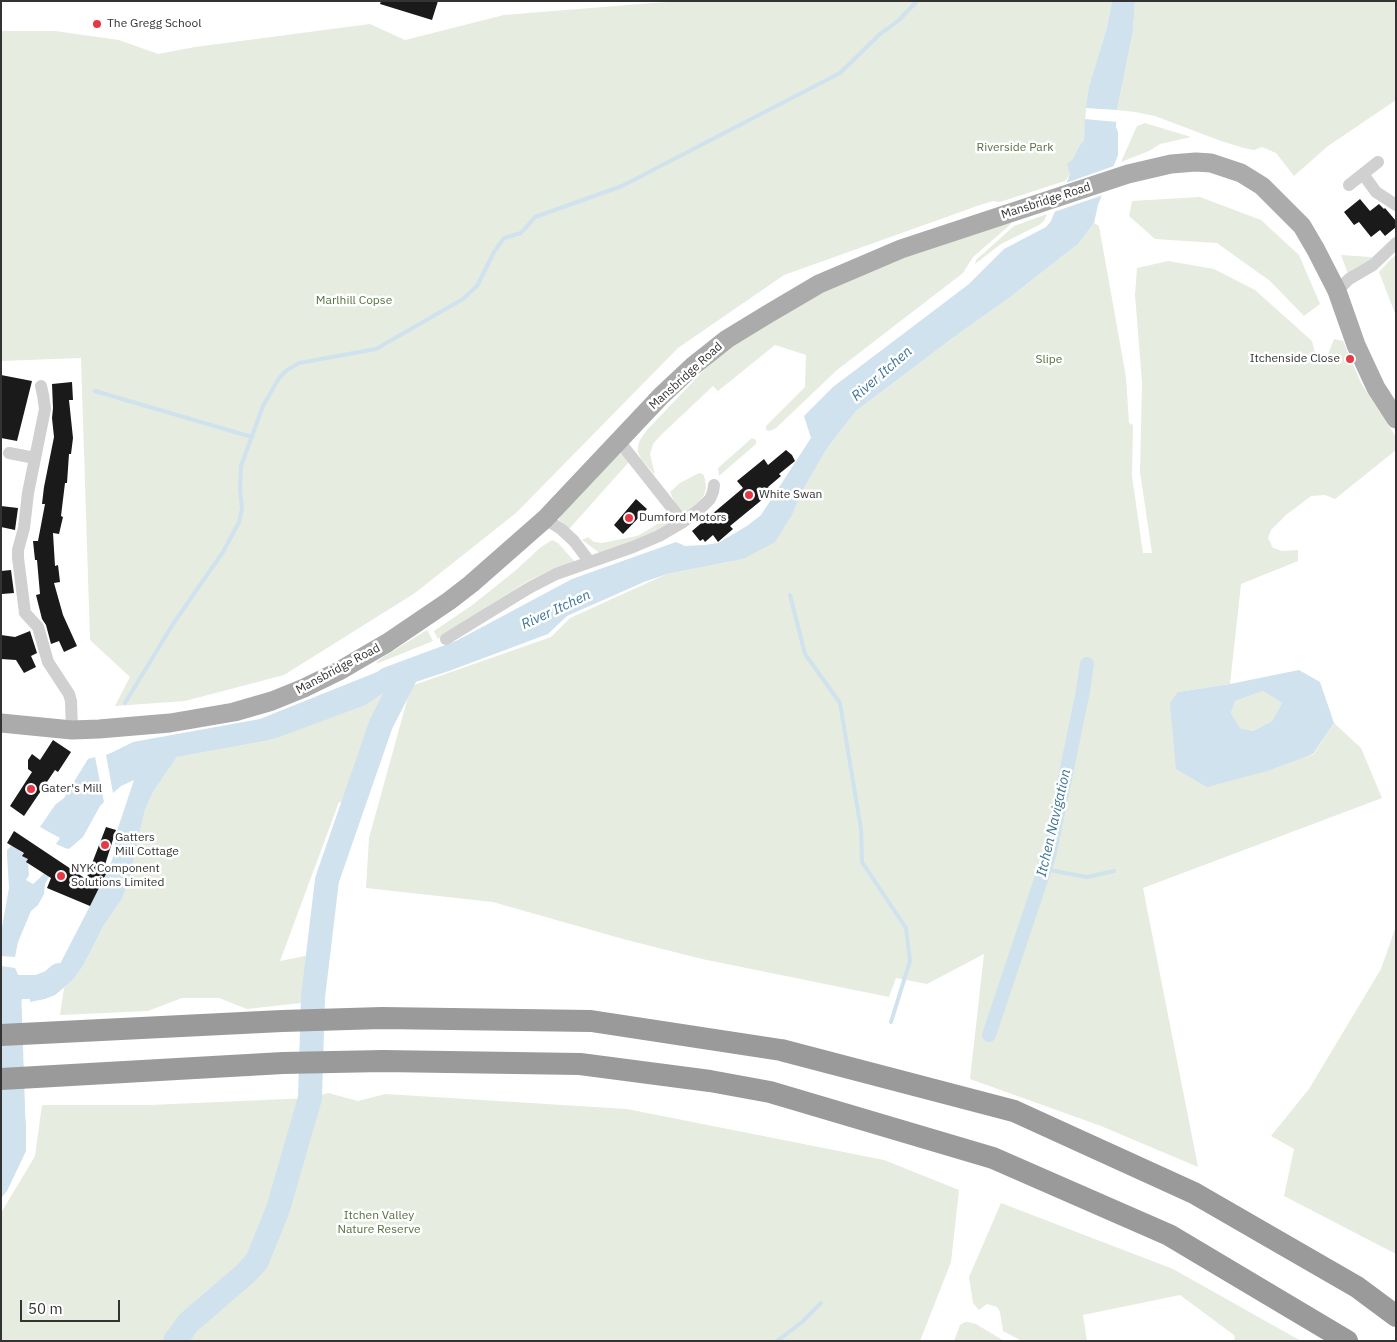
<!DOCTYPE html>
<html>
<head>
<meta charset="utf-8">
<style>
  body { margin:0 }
  #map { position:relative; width:1397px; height:1342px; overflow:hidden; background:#fff; font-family:"IBM Plex Sans",sans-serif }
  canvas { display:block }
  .frame { position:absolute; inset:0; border:2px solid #333; pointer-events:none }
  .scale { position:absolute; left:20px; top:1300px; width:100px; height:22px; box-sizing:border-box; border:2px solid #333; border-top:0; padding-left:6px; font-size:15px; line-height:18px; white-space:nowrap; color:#333; -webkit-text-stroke:4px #fff; paint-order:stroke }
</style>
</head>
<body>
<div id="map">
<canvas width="1397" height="1342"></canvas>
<div class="frame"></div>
<div class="scale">50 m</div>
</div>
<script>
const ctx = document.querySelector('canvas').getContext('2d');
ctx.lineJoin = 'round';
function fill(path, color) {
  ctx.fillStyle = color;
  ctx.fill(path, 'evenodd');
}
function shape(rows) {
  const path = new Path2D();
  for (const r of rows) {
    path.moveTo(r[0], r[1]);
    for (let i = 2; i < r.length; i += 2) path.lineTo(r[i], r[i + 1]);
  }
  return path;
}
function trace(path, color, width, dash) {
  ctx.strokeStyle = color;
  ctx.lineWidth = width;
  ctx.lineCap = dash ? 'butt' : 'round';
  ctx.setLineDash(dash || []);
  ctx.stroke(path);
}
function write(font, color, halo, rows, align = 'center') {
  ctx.font = font + ' "IBM Plex Sans",sans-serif';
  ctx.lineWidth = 5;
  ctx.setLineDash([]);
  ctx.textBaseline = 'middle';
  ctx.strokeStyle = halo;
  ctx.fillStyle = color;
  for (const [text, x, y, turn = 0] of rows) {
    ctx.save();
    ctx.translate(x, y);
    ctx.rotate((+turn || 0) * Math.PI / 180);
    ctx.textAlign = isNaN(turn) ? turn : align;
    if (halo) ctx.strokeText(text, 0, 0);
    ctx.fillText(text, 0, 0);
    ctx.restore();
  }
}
fill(shape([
  [689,1,1112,1,1107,27,1089,86,1086,108,1084,140,1079,146,1072,160,1070,174,1065,181,1000,202,993,201,980,205,784,275,678,348,516,513,415,593,284,675,185,701,115,706,130,677,90,640,81,358,1,361,1,31,55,31,119,40,158,54,195,47,370,24,405,40,504,15,652,3],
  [1135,1,1396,1,1396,100,1328,146,1294,176,1276,153,1262,147,1254,150,1244,148,1221,141,1155,116,1135,112,1117,110,1133,31],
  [1145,123,1191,137,1160,144,1149,151,1121,162,1137,126],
  [1200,197,1261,220,1299,255,1320,304,1304,316,1270,281,1217,243,1155,239,1129,216,1132,201],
  [1047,214,1044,221,1039,225,1001,244,975,264,976,260,1014,226],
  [1011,222,1011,224,973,257,963,273,837,370,776,428,770,431,766,430,766,426,805,387,806,355,775,345,718,391,713,386,661,435,653,444,650,454,655,475,641,459,638,452,638,446,640,440,647,430,706,368,740,339,824,292,903,258],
  [1094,223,1099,226,1126,377,1129,423,1133,425,1132,476,1143,553,1152,553,1140,472,1142,382,1135,295,1137,268,1168,261,1214,269,1255,290,1312,341,1315,353,1325,362,1334,339,1343,341,1361,383,1396,437,1396,450,1335,499,1325,495,1311,496,1286,515,1271,530,1268,538,1273,548,1282,551,1298,550,1298,561,1241,584,1230,684,1178,692,1176,769,1313,755,1334,723,1361,748,1382,798,1143,888,1198,1167,1101,1126,970,1079,984,954,927,984,896,978,889,997,702,959,623,939,493,902,366,888,369,838,411,686,551,637,570,618,667,574,743,559,793,513,805,486,828,447,856,411,954,337,1009,298,1078,244],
  [1396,254,1396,316,1379,272],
  [1341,255,1370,257,1374,259,1348,274],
  [752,438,756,440,756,444,719,476,718,468],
  [619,453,623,454,629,462,569,529,559,520,560,516],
  [699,473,703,474,705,479,706,488,704,495,698,503,685,515,675,503,670,492,680,483],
  [669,514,674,523,658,533,601,554,582,540,588,537,594,542,602,543,637,536,653,527],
  [552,540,558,543,575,562,555,568,526,582,438,639,434,631,471,606,515,571,541,547],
  [427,630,433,641,376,664,380,659],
  [1263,691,1282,703,1272,721,1253,731,1240,728,1231,713,1235,701],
  [385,692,387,693,379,707,348,804,339,802,280,961,310,955,301,1003,247,1009,219,998,182,998,148,1011,60,1015,64,988,73,980,83,966,104,925,122,899,128,884,145,810,153,792,177,757,265,741,366,705],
  [1396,926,1396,1254,1284,1196,1294,1149,1271,1136,1309,1089,1381,969],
  [328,1093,358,1101,385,1094,627,1109,884,1160,959,1190,951,1262,920,1341,1,1341,1,1213,35,1156,42,1105,150,1105,310,1098],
  [1001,1203,1173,1269,1301,1341,1235,1341,1234,1335,1180,1295,1083,1315,1087,1341,1022,1341,1003,1331,1000,1312,997,1307,987,1304,979,1310,973,1303,969,1277],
  [965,1322,969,1322,976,1324,1004,1341,954,1341,960,1325]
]), '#e6ecdf');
fill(shape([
  [1112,1,1135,1,1133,31,1117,110,1116,127,1118,132,1118,155,1098,205,1094,223,1078,244,1009,298,954,337,856,411,828,447,805,486,793,513,775,542,743,559,667,574,644,582,567,616,548,634,449,671,385,692,366,705,279,737,265,741,177,757,153,792,145,810,128,884,122,899,104,925,83,966,73,980,55,995,45,999,30,1002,29,979,49,973,60,964,107,873,115,852,115,837,134,780,121,786,113,793,106,755,111,753,133,742,260,719,377,672,383,668,456,641,572,579,676,542,685,546,705,545,718,543,747,526,761,515,811,438,804,416,833,387,969,284,1004,249,1046,227,1051,221,1070,174,1067,164,1072,160,1079,146,1084,140,1085,113,1089,86,1107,27],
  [1299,670,1320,682,1334,723,1313,754,1267,771,1207,787,1176,769,1170,703,1178,692,1230,684],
  [1263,691,1282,703,1272,721,1253,731,1240,728,1231,713,1235,701],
  [95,757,104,802,100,806,83,837,69,849,65,848,56,844,60,838,40,827,55,805,64,798,88,759],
  [12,845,29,858,28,863,29,875,26,880,33,884,46,872,50,875,45,884,44,894,38,905,31,911,18,942,15,957,1,956,1,933,9,888,7,855,7,850],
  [1,966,15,968,22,983,22,1000,15,1003,20,1007,18,1017,1,1018],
  [24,1099,26,1125,26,1151,7,1191,1,1198,1,1101]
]), '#cfe2ee');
fill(shape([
  [1086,108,1117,110,1117,122,1085,119],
  [1117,165,1106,194,1051,213,1063,184]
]), '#fff');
trace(shape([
  [95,391,252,437],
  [790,595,805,654,840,703,861,829,862,862,906,928,910,961,891,1022],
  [125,703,173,624,223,552,239,522,242,509,240,488,241,466,263,406,279,378,287,370,299,363,376,349,463,299,477,286,494,252,504,238,521,233,535,217,622,186,840,73,880,34,898,21,917,1],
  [1044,869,1087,877,1114,871],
  [777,1341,802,1322,821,1303]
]), '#cfe2ee', 4);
trace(shape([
  [989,1035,1049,856,1083,691,1087,664]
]), '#cfe2ee', 14);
trace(shape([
  [1,1154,6,1146,13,1108,9,987,38,987,51,982,59,975],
  [175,1341,188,1323,245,1274,257,1261,278,1209,310,1098,313,997,327,880,381,724,406,675]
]), '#cfe2ee', 24);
fill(shape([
  [381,1,438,1,432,20,380,4],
  [1360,199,1370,211,1379,204,1384,209,1385,208,1396,221,1396,227,1385,236,1380,230,1371,237,1359,222,1354,225,1344,212],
  [1,375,32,381,17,441,1,438],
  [72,382,73,400,69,400,73,438,71,454,69,454,67,483,65,483,61,516,63,517,59,534,53,533,55,566,58,565,60,582,54,583,63,615,77,646,64,652,59,641,51,644,46,625,42,619,36,595,40,594,37,560,35,560,33,541,38,541,45,504,42,504,44,487,54,437,52,418,53,408,52,384],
  [786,450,792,455,795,461,779,474,781,476,768,487,770,489,761,497,763,499,730,526,733,529,718,542,713,535,705,542,703,539,700,541,692,531,743,488,737,481,764,459,768,465],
  [636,499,647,509,623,534,614,525],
  [1,506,18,508,15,530,1,527],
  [11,570,14,593,2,594,1,571],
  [30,631,37,653,31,656,36,667,24,673,16,660,1,659,1,635,15,637],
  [53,740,71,752,58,772,55,770,24,816,10,806,32,772,28,769,28,760,32,754,40,760],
  [106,827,116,830,104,868,108,870,90,906,47,888,51,878,26,862,28,859,22,856,24,853,7,843,14,831,86,879]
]), '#1a1a1a');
trace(shape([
  [1363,174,1376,192,1396,205],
  [1349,185,1378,162],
  [1337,291,1349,279,1373,265,1396,243],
  [41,386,43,395,45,409,28,493,24,528,18,550,18,558,25,613,38,627,48,662,69,694,71,701,72,730],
  [619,441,683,522],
  [9,453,35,458],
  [545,519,561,529,574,541,589,561],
  [446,639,529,588,556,574,633,547,659,536,683,522,701,508,710,499,713,492,714,485]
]), '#d0d0d0', 12);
trace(shape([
  [1,723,72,730,99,729,170,723,234,712,272,701,304,688,339,671,387,643,449,601,471,584,545,519,661,396,693,366,727,339,768,314,819,284,901,249,1128,174,1171,164,1196,162,1211,163,1241,173,1262,186,1302,226,1316,250,1337,291,1356,345,1376,388,1396,419]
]), '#ababab', 19);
trace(shape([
  [1,1035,282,1021,382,1018,591,1021,781,1050,1014,1111,1194,1193,1357,1287,1396,1316],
  [1,1079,283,1063,383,1061,580,1064,710,1081,770,1092,993,1158,1169,1235,1347,1341]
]), '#9a9a9a', 22);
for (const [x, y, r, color] of [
  [97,24,5,"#e63946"],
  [1350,359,5,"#e63946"],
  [749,495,5,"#e63946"],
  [629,518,5,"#e63946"],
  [31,789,5,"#e63946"],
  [105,845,5,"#e63946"],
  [61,876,5,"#e63946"]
]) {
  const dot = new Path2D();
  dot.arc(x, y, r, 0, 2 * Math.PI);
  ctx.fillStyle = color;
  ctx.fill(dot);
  trace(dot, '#fff', 2);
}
write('12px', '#333', '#fff', [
  ["The Gregg School",107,24],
  ["Itchenside Close",1340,359,"right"],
  ["White Swan",759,495],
  ["Dumford Motors",639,518],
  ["Gater's Mill",41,789],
  ["Gatters",115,838],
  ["Mill Cottage",115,852],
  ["NYK Component",71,869],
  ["Solutions Limited",71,883]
], 'left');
write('12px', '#56703f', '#fff', [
  ["Riverside Park",1015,148],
  ["Marlhill Copse",354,301],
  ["Slipe",1049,360],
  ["Itchen Valley",379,1216],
  ["Nature Reserve",379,1230]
]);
write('12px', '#333', '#fff', [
  ["Mansbridge Road",1046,201,-18],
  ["Mansbridge Road",686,376,-42],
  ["Mansbridge Road",338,669,-28]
]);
write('italic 14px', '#3f7597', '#fff', [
  ["River Itchen",882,374,-41],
  ["River Itchen",556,610,-25],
  ["Itchen Navigation",1054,823,-77]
]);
</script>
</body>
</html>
